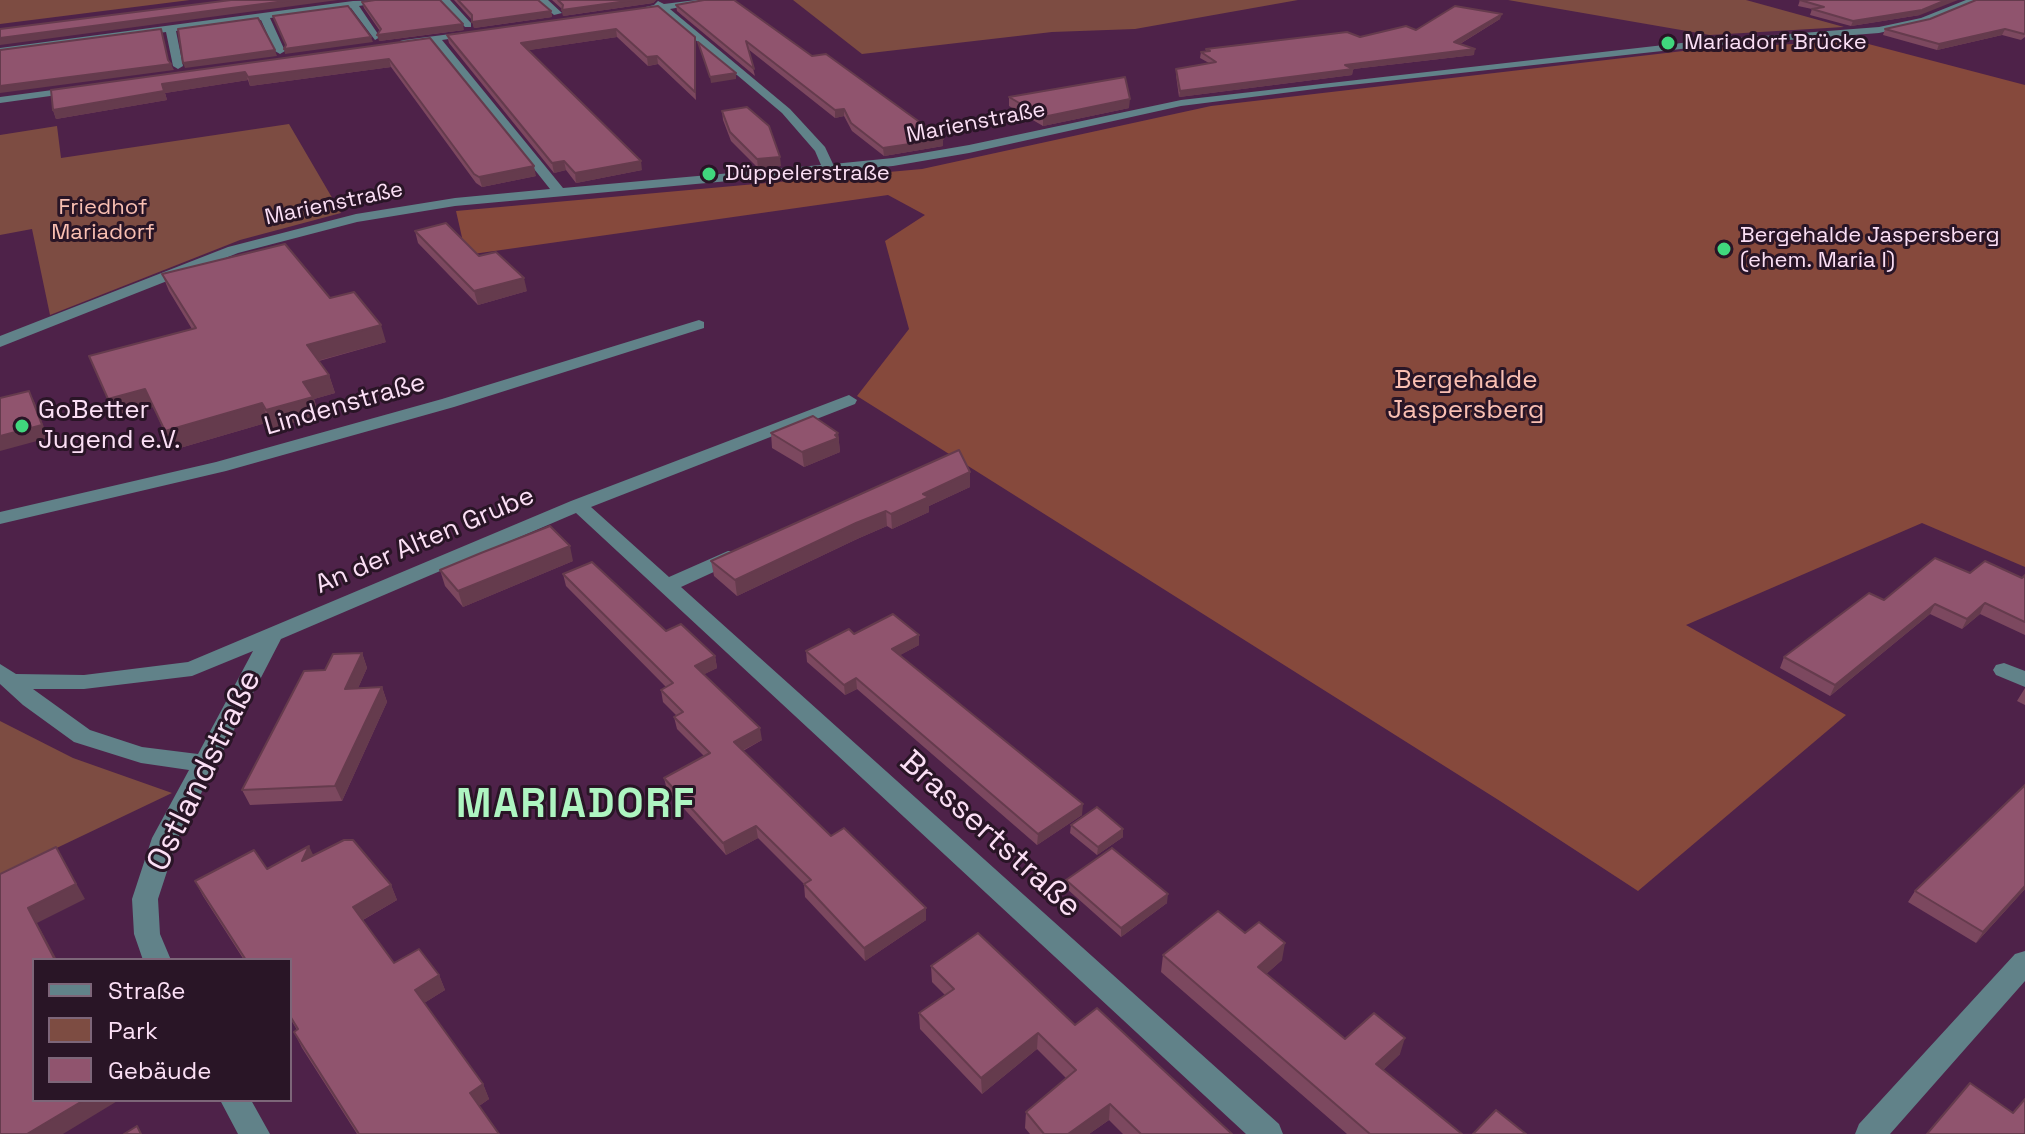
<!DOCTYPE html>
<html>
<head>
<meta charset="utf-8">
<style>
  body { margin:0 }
  #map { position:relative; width:2025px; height:1134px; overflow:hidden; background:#4e2249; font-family:"Space Grotesk",sans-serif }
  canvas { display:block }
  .legend { position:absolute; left:32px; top:958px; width:260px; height:144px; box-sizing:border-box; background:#291526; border:2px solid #7d6679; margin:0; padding:10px 14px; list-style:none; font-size:24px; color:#fbdff5 }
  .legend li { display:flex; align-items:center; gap:16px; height:40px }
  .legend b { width:40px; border:2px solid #7d6679 }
</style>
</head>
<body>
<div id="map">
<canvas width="2025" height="1134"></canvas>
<ul class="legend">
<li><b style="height:10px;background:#618289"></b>Straße</li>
<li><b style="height:22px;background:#7d4c42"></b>Park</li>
<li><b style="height:22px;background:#90546e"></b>Gebäude</li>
</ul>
</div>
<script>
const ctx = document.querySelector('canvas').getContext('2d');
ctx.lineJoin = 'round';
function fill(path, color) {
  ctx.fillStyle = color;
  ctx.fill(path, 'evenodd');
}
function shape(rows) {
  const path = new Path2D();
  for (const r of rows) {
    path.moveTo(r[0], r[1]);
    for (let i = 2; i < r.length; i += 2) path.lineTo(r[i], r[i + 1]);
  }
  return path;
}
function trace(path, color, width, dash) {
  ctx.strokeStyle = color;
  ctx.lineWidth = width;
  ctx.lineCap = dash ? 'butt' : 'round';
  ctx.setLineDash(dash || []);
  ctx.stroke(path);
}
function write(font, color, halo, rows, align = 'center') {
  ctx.font = font + ' "Space Grotesk",sans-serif';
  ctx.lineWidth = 6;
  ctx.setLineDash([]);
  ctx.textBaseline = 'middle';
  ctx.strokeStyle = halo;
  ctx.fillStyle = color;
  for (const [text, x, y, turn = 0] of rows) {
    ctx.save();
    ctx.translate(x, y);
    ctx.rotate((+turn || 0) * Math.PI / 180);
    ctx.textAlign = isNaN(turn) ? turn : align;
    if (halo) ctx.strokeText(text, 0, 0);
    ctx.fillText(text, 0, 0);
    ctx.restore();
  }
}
fill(shape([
  [0,0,190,0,0,24],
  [793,0,1298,0,1135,29,1052,32,862,54],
  [1508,0,1746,0,1844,27,1710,35],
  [289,124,341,213,240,240,50,315,32,229,0,235,0,135,57,126,61,158],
  [0,721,73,758,172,793,0,875]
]), '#7d4c42');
fill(shape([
  [1857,41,2025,85,2025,567,1922,523,1686,625,1846,715,1638,891,1500,801,857,396,909,329,885,241,925,215,888,195,466,255,456,211,922,169,1211,106,1709,48]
]), '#86493c');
fill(shape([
  [392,0,359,6,380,37,375,40,351,8,270,18,285,51,280,54,275,51,261,20,176,31,183,66,178,69,173,66,166,32,0,54,0,48,353,1,392,0],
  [440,0,450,0,471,23,471,27,465,27,440,0],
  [537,0,548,0,562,13,554,15,537,0],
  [696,0,722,0,670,9,790,109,825,147,833,164,893,158,969,145,1181,100,1699,41,1879,27,1921,18,1966,0,1979,0,1927,22,1879,33,1699,47,1323,88,1181,106,969,153,893,166,455,206,357,222,238,253,0,347,0,336,228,247,356,214,455,198,550,189,433,42,400,45,400,41,404,40,474,31,474,35,442,40,563,188,821,165,815,151,782,113,660,10,634,14,629,11,654,5,658,1,664,4,696,0],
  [75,87,79,88,79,92,0,103,0,97,75,87],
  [699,320,704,322,704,328,454,407,226,471,0,524,0,512,216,462,442,399,699,320],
  [849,395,857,400,855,404,591,507,669,577,728,551,742,551,745,555,742,559,681,587,1279,1124,1283,1134,1246,1134,576,513,281,639,178,838,158,899,160,934,171,960,143,960,134,934,132,899,152,838,189,770,141,763,74,742,23,705,0,684,0,664,16,674,84,675,188,662,571,501,849,395],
  [253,651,198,754,142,747,90,730,33,689,84,689,192,676,253,651],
  [2004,663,2025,671,2025,687,1996,675,1993,670,1996,665,2004,663],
  [2025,951,2025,981,1890,1134,1855,1134,1859,1124,2015,954,2025,951],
  [220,1100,251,1100,270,1134,238,1134,220,1100]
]), '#618289');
fill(shape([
  [454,0,538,0,551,11,552,17,474,28,472,20],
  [552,0,656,0,653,3,563,16,562,9],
  [1800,0,1920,15,1851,26,1810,15,1812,9,1798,6],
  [2025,0,2025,37,2021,40,2002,35,1937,50,1883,35,1885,29],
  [362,2,464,30,379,41,380,31,364,8],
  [676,5,812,56,943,139,943,146,884,156,852,131,844,116,835,118,748,49,755,76,677,11],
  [658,6,696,45,696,100,658,64,648,66,617,37,529,50,642,170,576,183,566,170,554,173,449,43,447,35],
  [1500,19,1460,44,1474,55,1353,69,1352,75,1179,97,1176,75,1176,69,1209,63,1200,58,1201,52,1206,52,1206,49,1360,37],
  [430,38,536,176,482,187,476,183,391,67,250,86,248,80,165,93,167,100,56,119,53,110],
  [1009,97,1129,108,1043,126,1009,106],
  [722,111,781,166,758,168,731,141,723,120],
  [415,231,479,256,527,291,478,305,418,243],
  [162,274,330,298,386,342,319,361,329,375,335,393,314,399,319,415,273,429,269,422,173,450,153,407,116,417,89,356,192,329,169,291],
  [771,433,838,433,840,452,804,467,772,448],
  [970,472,970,487,929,506,929,512,892,529,887,526,857,539,737,596,714,576,711,561],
  [573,561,463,607,445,586,440,570],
  [1970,573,2022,578,2025,575,2025,635,1980,614,1962,629,1930,614,1830,696,1780,668,1784,657,1884,600],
  [563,574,666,631,715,656,717,668,704,674,762,740,743,751,831,836,926,908,926,920,865,961,805,897,804,884,758,838,726,855,667,790,664,778,704,756,677,729,674,717,676,715,663,702,661,690,666,687,566,586],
  [854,634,919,635,919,645,900,655,1082,815,1037,845,857,689,845,695,807,662,806,651],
  [362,653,367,668,358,688,382,687,387,702,342,801,250,805,242,790,325,670],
  [2025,688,2025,705,2017,701],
  [1071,825,1123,829,1123,837,1097,855,1070,833],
  [314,856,391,885,397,900,363,920,394,963,439,975,445,990,424,1003,483,1084,489,1099,479,1106,499,1134,357,1134,302,1048,294,1032,297,1030,290,1018,290,960,244,960,203,896,195,881,267,869],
  [1066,880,1167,903,1121,937,1066,888],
  [2025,889,1976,943,1908,902,1915,891],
  [1245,933,1282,960,1266,974,1345,1039,1400,1054,1383,1070,1462,1134,1347,1134,1161,972,1163,955],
  [931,966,1075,1025,1232,1134,1123,1134,1109,1120,1089,1134,1030,1134,1025,1128,1026,1112,1066,1078,1037,1049,982,1094,920,1029,919,1013,945,995,932,982]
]), '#7c485f');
fill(shape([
  [293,0,338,0,0,45,0,38],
  [634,0,656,0,653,3,563,16,562,10],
  [1946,0,1958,0,1920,15,1851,26,1853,21],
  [551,11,552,17,474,28,472,22],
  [1502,14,1500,19,1453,48,1454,42],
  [463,24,464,30,379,41,377,35],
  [161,29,169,64,171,64,174,70,0,93,0,86],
  [616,29,617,37,523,51,521,43],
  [2005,29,2002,35,1937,50,1939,44],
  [371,37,373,42,285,54,284,49],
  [695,37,696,45,696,100,695,92],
  [1475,49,1474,55,1353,69,1352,75,1179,97,1180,91,1345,65],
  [275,50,277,56,185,68,183,63],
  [657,56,658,64,648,66,647,57],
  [389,59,391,67,250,86,248,77],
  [245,72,248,80,165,93,167,100,56,119,53,110,162,84],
  [736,73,736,79,711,83,710,77],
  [1130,99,1129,108,1043,126,1043,117],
  [844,109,844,116,835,118,835,110],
  [943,139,943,146,884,156,883,148],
  [780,157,781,166,758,168,757,159],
  [564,161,566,170,554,173,552,163],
  [641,161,642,170,576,183,575,173],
  [534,166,536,176,482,187,479,177],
  [524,278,527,291,478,305,474,291],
  [381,325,386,342,313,362,307,345],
  [329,375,335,393,314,399,319,415,273,429,266,410,303,382],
  [145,389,153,407,116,417,108,399],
  [29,391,35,403,48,438,0,451,0,436],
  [262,403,269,422,173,450,165,431],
  [838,433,840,452,804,467,802,452],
  [970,472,970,487,929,506,929,512,892,529,891,514,923,494],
  [886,511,887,526,857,539,737,596,735,580,856,523],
  [570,546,573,561,463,607,458,591],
  [1985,603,1980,614,1962,629,1967,619],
  [1935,604,1930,614,1830,696,1835,685],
  [919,635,919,645,893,659,892,649],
  [362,653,367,668,351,704,345,689],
  [715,656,717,668,697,678,695,666],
  [856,678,857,689,845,695,844,685],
  [382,687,387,702,342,801,335,786],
  [760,728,762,740,736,754,734,742],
  [1083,804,1082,815,1037,845,1038,834],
  [756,826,758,838,726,855,723,843],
  [1123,829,1123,837,1097,855,1098,847],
  [309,846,316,861,302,861],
  [56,847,85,899,37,923,57,960,55,960,28,908],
  [391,885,397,900,359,922,353,907],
  [2025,886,2025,889,1976,943,1983,932],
  [1168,894,1167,903,1121,937,1121,928],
  [926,908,926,920,865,961,864,948],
  [1285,943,1282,960,1255,984,1258,967],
  [439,975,445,990,421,1005,415,990],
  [1038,1033,1037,1049,982,1094,981,1078],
  [1405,1038,1400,1054,1372,1081,1376,1064],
  [483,1084,489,1099,476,1108,470,1093],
  [84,1100,119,1100,63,1134,27,1134],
  [1110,1104,1109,1120,1089,1134,1068,1134]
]), '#653b4d');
const building = shape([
  [231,0,293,0,0,38,0,29,231,0],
  [375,0,440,0,463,24,377,35,381,29,362,2,375,0],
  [458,0,538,0,551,11,472,22,472,15,458,0],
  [558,0,634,0,562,10,563,5,558,0],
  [704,0,734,0,812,56,826,54,943,139,883,148,851,123,844,109,835,110,746,41,754,69,676,5,704,0],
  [1800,0,1946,0,1922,10,1853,21,1812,9,1824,7,1800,0],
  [1976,0,2025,0,2025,33,2024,34,2005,29,1939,44,1885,29,1930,19,1976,0],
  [348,6,371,37,284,49,286,45,273,16,348,6],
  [658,6,695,37,695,92,657,56,647,57,616,29,521,43,641,161,575,173,564,161,552,163,447,35,658,6],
  [1455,6,1502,14,1454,42,1475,49,1345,65,1353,69,1180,91,1176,69,1216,62,1201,52,1210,51,1206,49,1347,32,1360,37,1406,26,1416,30,1455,6],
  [258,18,275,50,183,63,178,29,258,18],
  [161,29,168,60,171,64,0,86,0,50,161,29],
  [430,38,534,166,479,177,474,174,389,59,248,77,245,72,162,84,164,91,53,110,51,90,430,38],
  [698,42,736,73,710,77,698,42],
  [1125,77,1130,99,1043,117,1009,97,1125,77],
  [747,107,769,126,780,157,757,159,730,132,722,111,747,107],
  [446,223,479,256,496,252,524,278,474,291,415,231,446,223],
  [285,244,330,298,354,292,381,325,307,345,329,375,303,382,313,397,266,410,262,403,165,431,145,389,108,399,89,356,196,328,162,274,285,244],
  [29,391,42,425,0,436,0,398,29,391],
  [813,416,838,433,835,435,838,438,802,452,771,433,813,416],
  [959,450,970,472,923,494,929,497,891,514,886,511,856,523,735,580,711,561,959,450],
  [550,526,570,546,458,591,440,570,481,553,550,526],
  [1935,558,1970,573,1985,561,2022,578,2025,575,2025,622,1985,603,1967,619,1935,604,1835,685,1784,657,1869,593,1884,600,1935,558],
  [592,562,666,631,681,624,715,656,695,666,760,728,734,742,831,836,844,828,926,908,864,948,804,884,811,880,756,826,723,843,664,778,710,753,674,717,683,712,661,690,673,683,563,574,592,562],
  [893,614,919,635,892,649,1083,804,1038,834,856,678,844,685,806,651,849,629,854,634,893,614],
  [362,653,345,689,382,687,335,786,242,790,304,671,325,670,333,654,362,653],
  [2025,785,2025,886,1983,932,1915,891,2025,785],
  [1097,807,1123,829,1098,847,1071,825,1097,807],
  [344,840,353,840,391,885,353,907,394,963,419,949,439,975,415,990,483,1084,470,1093,499,1134,359,1134,294,1032,298,1029,290,1016,290,960,246,960,195,881,254,850,267,869,309,846,302,861,344,840],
  [56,847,76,884,28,908,55,960,34,960,34,1100,84,1100,27,1134,0,1134,0,874,56,847],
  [1112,848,1168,894,1121,928,1066,880,1112,848],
  [1218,911,1245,933,1259,922,1285,943,1258,967,1345,1039,1374,1013,1405,1038,1376,1064,1462,1134,1370,1134,1163,955,1218,911],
  [978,933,1075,1025,1097,1008,1232,1134,1141,1134,1110,1104,1068,1134,1044,1134,1026,1112,1076,1070,1038,1033,981,1078,919,1013,954,989,931,966,978,933],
  [1970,1083,2013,1113,2025,1099,2025,1134,1927,1134,1970,1083],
  [1496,1110,1526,1134,1473,1134,1496,1110],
  [137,1126,141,1134,124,1134,137,1126]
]);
fill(building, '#90546e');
trace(building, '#653b4d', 2);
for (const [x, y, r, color] of [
  [1668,43,8,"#40d77d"],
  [709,174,8,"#40d77d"],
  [1724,249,8,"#40d77d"],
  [22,426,8,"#40d77d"]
]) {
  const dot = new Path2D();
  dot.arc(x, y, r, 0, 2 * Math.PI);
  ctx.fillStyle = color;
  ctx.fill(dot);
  trace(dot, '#291526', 3);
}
write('22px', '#fbdff5', '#291526', [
  ["Mariadorf Brücke",1684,43],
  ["Düppelerstraße",725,174],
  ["Bergehalde Jaspersberg",1740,236],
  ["(ehem. Maria I)",1740,261]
], 'left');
write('22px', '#fbdff5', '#291526', [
  ["Marienstraße",976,123,-11],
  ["Marienstraße",334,204,-12]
]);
write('22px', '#f9bfb2', '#291526', [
  ["Friedhof",103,208],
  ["Mariadorf",103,233]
]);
write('26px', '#f9bfb2', '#291526', [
  ["Bergehalde",1466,381],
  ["Jaspersberg",1466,411]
]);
write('26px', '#fbdff5', '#291526', [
  ["Lindenstraße",345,405,-16],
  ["An der Alten Grube",425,541,-23]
]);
write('26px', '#fbdff5', '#291526', [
  ["GoBetter",38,411],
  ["Jugend e.V.",38,441]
], 'left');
write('32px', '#fbdff5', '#291526', [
  ["Ostlandstraße",205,771,-64],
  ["Brassertstraße",990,835,42]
]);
ctx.letterSpacing = '2px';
write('bold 40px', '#aef5c1', '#291526', [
  ["MARIADORF",576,806]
]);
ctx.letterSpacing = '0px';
</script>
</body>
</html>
